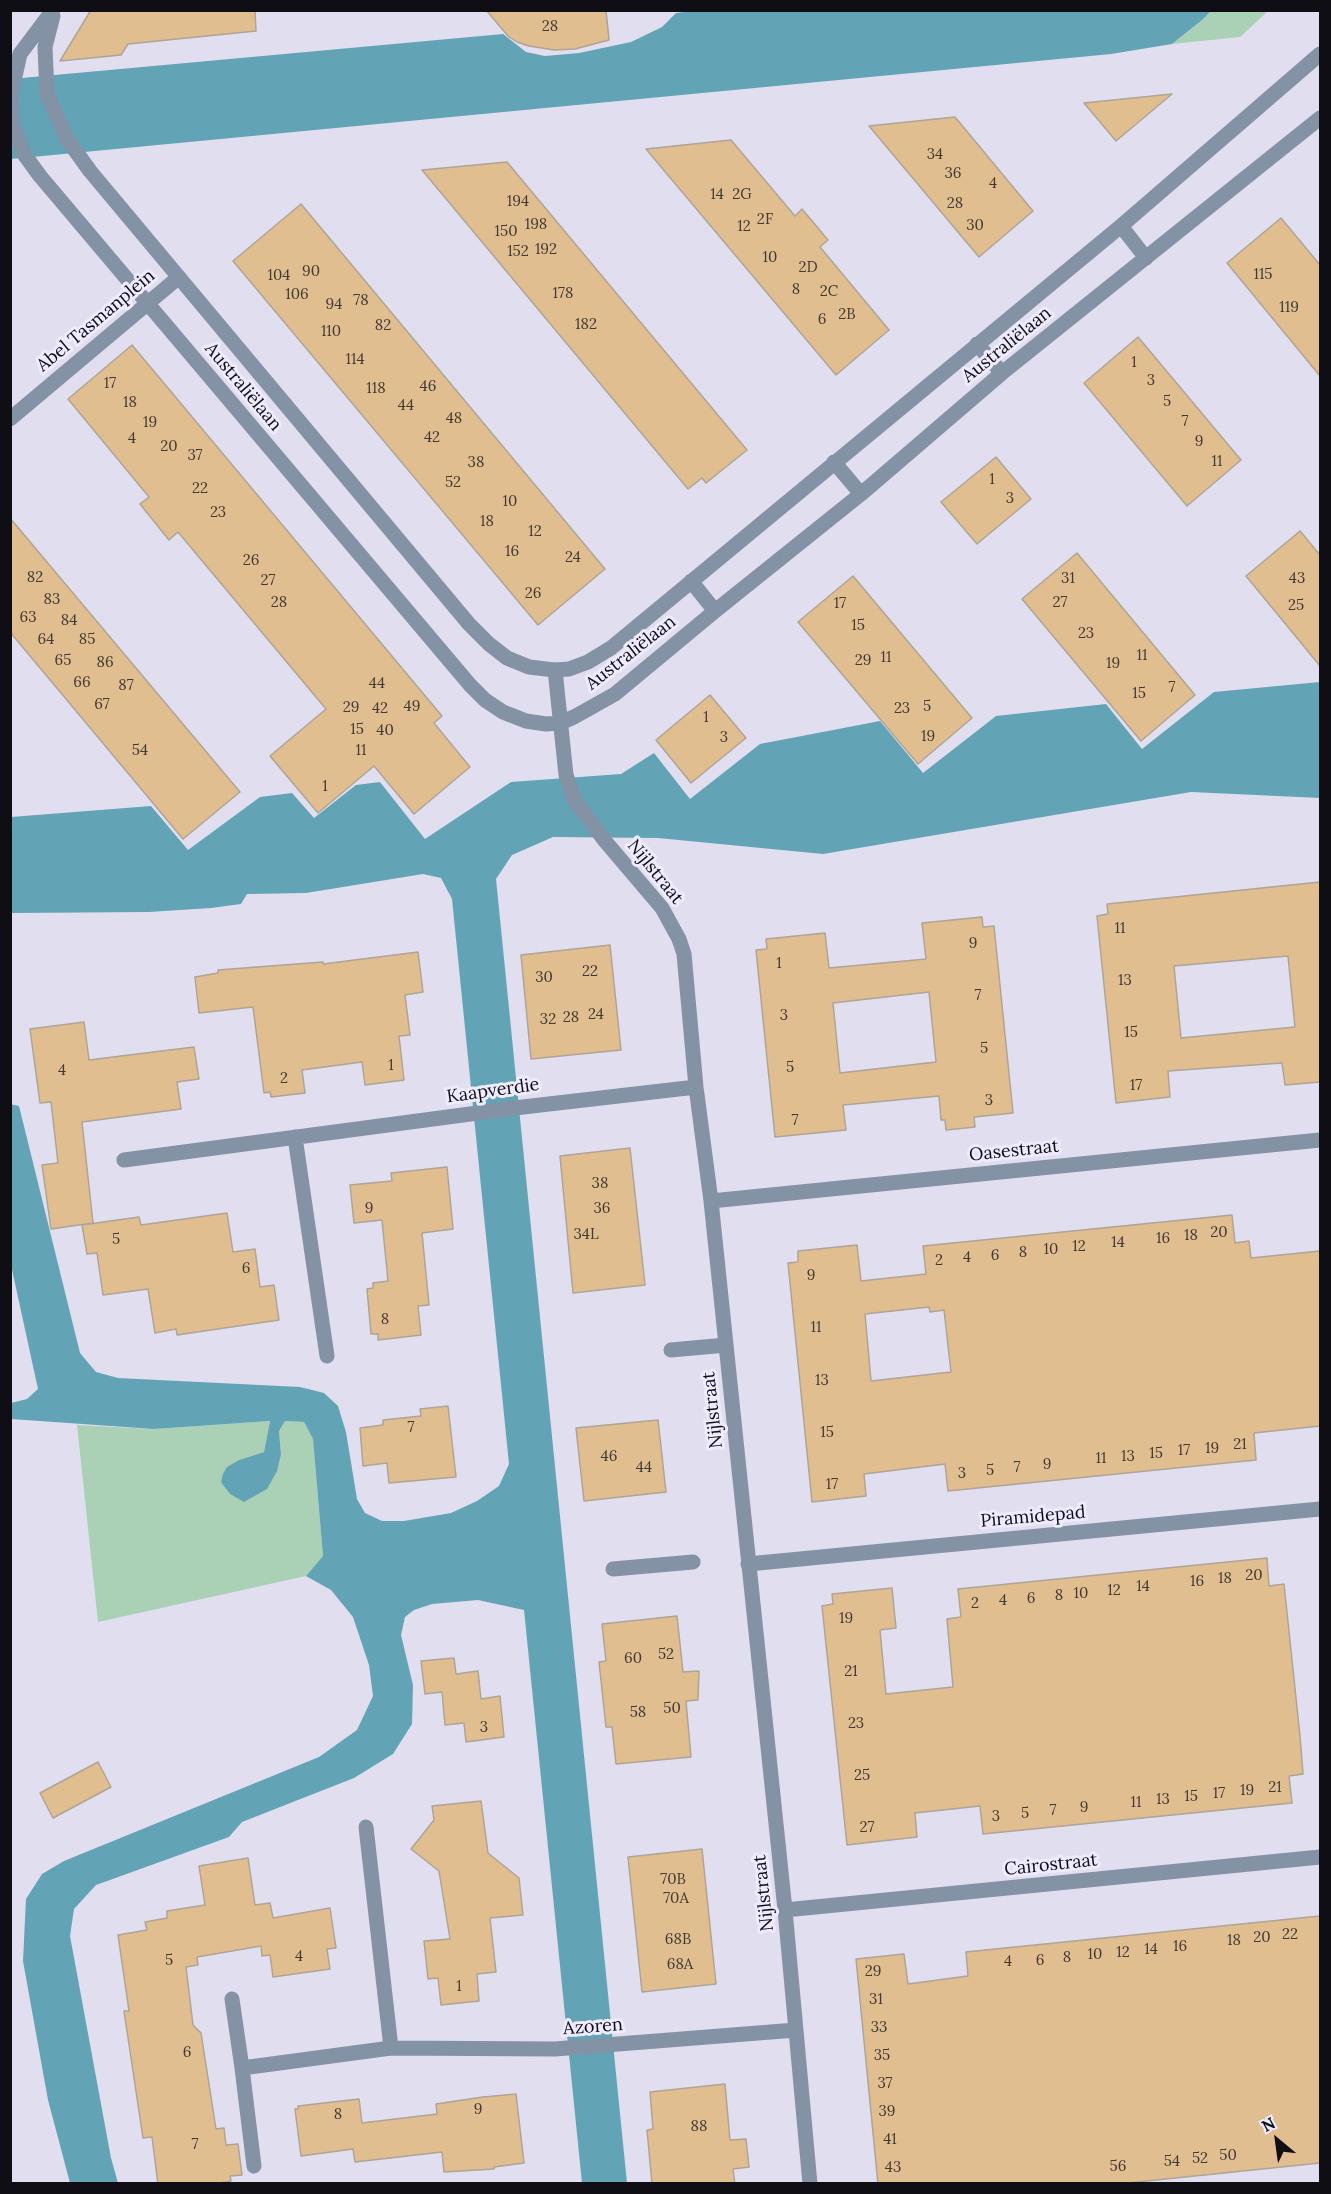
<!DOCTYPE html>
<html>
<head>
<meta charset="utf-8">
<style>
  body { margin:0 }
  #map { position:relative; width:1331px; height:2194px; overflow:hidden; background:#e1def0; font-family:Lora,serif }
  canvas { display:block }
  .frame { position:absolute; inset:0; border:12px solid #0f0e14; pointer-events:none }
  .north { position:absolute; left:1247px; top:2110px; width:60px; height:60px; -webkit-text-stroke:4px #efebfe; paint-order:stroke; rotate:331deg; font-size:16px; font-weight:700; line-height:24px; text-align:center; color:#0f0e14 }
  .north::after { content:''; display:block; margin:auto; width:21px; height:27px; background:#0f0e14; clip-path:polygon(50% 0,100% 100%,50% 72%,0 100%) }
</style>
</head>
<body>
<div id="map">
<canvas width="1331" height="2194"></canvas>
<div class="frame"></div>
<div class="north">N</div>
</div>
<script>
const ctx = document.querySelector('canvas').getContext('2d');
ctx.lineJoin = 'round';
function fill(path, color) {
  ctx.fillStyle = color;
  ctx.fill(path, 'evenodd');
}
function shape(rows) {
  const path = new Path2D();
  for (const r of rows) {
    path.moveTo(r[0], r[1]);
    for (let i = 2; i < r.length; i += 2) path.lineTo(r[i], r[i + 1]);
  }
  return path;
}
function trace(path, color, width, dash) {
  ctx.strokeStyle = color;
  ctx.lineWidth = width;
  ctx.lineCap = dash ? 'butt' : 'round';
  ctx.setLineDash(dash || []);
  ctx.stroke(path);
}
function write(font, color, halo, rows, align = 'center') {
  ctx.font = font + ' Lora,serif';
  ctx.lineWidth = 6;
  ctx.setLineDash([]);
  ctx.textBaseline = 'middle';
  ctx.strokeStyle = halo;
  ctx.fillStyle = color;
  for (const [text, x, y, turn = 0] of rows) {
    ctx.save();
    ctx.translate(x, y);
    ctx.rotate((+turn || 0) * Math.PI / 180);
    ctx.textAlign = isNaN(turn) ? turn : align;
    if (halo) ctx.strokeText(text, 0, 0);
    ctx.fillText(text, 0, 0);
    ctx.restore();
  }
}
fill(shape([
  [1211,11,1268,11,1240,37,1172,44,1202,20],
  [270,1421,264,1452,239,1460,244,1502,266,1489,281,1454,279,1430,285,1421,304,1422,313,1439,323,1556,306,1576,98,1622,77,1425,154,1429]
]), '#aad1b5');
fill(shape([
  [701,10,1211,11,1202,20,1172,44,1111,54,11,159,11,79,503,34,526,52,545,56,579,53,631,42,662,27,676,13],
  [1320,682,1320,798,1191,792,823,854,658,838,553,837,512,855,496,879,627,2183,582,2183,524,1610,478,1600,432,1604,414,1610,405,1617,401,1635,413,1685,412,1724,393,1754,354,1778,242,1822,229,1837,96,1885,74,1909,70,1936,111,2158,118,2183,70,2183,48,2100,23,1961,26,1899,42,1874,64,1861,319,1757,357,1730,373,1696,369,1665,353,1617,331,1590,306,1576,323,1556,313,1439,304,1422,285,1421,279,1431,281,1454,277,1471,267,1489,244,1502,230,1494,221,1482,223,1474,227,1467,239,1460,264,1452,270,1421,154,1429,11,1419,11,1403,27,1399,38,1389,11,1265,10,1104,19,1106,80,1353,96,1372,118,1378,300,1387,324,1393,338,1406,346,1432,357,1499,365,1513,382,1521,404,1521,451,1513,477,1501,499,1486,509,1464,452,899,441,878,423,874,306,893,247,894,241,904,211,908,149,912,11,913,11,817,151,806,188,850,260,797,292,793,314,818,356,785,380,782,425,839,511,782,621,774,654,753,690,799,760,744,880,721,923,773,996,716,1106,704,1142,749,1214,692]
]), '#62a4b6');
const building = shape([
  [91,10,255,10,256,31,128,44,121,55,60,61,91,10],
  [486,10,606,10,609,40,575,49,554,50,529,46,517,42,508,36,486,10],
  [1172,94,1116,141,1084,103,1172,94],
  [955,117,1033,211,979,257,869,126,955,117],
  [731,140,795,216,802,209,828,240,820,247,889,330,836,375,646,149,731,140],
  [507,162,747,450,706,483,702,478,688,489,422,170,507,162],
  [301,204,605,569,538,625,233,261,301,204],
  [1281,218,1320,265,1320,376,1227,263,1281,218],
  [1138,337,1241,460,1187,506,1084,383,1138,337],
  [132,345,442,716,434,723,470,767,414,814,374,766,318,813,270,756,326,709,178,532,169,540,140,504,149,497,68,399,132,345],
  [996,457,1031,499,977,544,941,502,996,457],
  [10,518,240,792,183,839,10,632,10,518],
  [1300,531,1320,555,1320,666,1246,576,1300,531],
  [1077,553,1195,695,1141,741,1022,599,1077,553],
  [853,576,972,718,918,764,798,622,853,576],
  [710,695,746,738,691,783,656,740,710,695],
  [1320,882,1320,1082,1285,1085,1282,1063,1168,1071,1170,1097,1116,1103,1097,916,1108,914,1107,904,1320,882],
  [1288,956,1295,1027,1181,1038,1174,966,1288,956],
  [982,917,983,927,994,926,1013,1113,974,1117,975,1127,946,1130,945,1120,941,1120,939,1096,843,1105,846,1130,775,1137,756,950,767,949,766,939,825,933,829,968,926,959,922,923,982,917],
  [929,992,936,1062,840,1073,833,1003,929,992],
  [610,945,621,1050,531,1059,521,955,610,945],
  [418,952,423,992,405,995,410,1035,399,1036,404,1080,365,1085,362,1062,302,1070,305,1093,271,1097,270,1092,264,1093,253,1007,199,1013,195,977,218,973,218,970,323,962,323,964,418,952],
  [84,1022,89,1060,194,1047,199,1079,177,1082,181,1109,82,1122,93,1223,51,1229,42,1165,58,1163,51,1102,40,1103,30,1029,84,1022],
  [630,1148,645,1285,573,1293,560,1156,630,1148],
  [447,1167,453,1229,422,1233,429,1305,418,1306,421,1335,378,1340,378,1334,371,1334,367,1289,373,1288,373,1283,388,1281,382,1220,354,1223,350,1185,392,1181,391,1173,447,1167],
  [227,1213,233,1252,255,1249,260,1287,274,1285,279,1320,177,1335,176,1329,155,1333,148,1289,103,1295,97,1253,87,1254,82,1225,139,1217,141,1225,227,1213],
  [1232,1215,1235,1243,1249,1241,1251,1258,1320,1251,1320,1426,1254,1433,1256,1460,948,1491,945,1464,864,1474,866,1496,812,1502,788,1263,798,1262,798,1251,857,1245,861,1281,926,1274,923,1246,1232,1215],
  [929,1307,930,1312,944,1310,951,1372,871,1381,865,1314,929,1307],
  [448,1406,456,1477,389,1483,387,1463,363,1466,360,1428,383,1425,383,1420,421,1416,420,1409,448,1406],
  [658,1420,666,1492,584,1501,576,1428,658,1420],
  [1267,1558,1269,1586,1284,1584,1300,1736,1303,1774,1289,1776,1292,1803,983,1834,980,1806,915,1813,917,1837,847,1845,822,1606,833,1604,832,1594,892,1588,896,1628,880,1630,886,1694,953,1687,947,1619,961,1617,958,1589,1267,1558],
  [677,1616,683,1672,699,1671,698,1700,686,1701,691,1757,616,1764,612,1727,606,1727,599,1662,606,1661,602,1624,677,1616],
  [454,1658,456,1674,478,1671,481,1699,500,1696,504,1737,466,1742,464,1723,445,1725,442,1692,425,1694,421,1661,454,1658],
  [98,1762,111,1787,53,1818,40,1793,98,1762],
  [481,1801,488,1853,519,1878,523,1915,490,1918,496,1972,477,1974,479,2001,441,2005,438,1978,428,1979,424,1941,450,1939,439,1871,411,1849,434,1820,432,1806,481,1801],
  [702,1849,716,1984,642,1992,628,1857,702,1849],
  [248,1858,255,1905,270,1903,273,1918,330,1908,336,1948,327,1949,330,1969,273,1977,270,1955,262,1956,261,1946,197,1957,198,1965,186,1967,193,2025,201,2033,216,2129,224,2128,226,2145,238,2144,242,2175,230,2176,231,2181,213,2184,158,2184,152,2137,143,2138,124,2011,129,2011,118,1935,147,1930,145,1922,167,1918,167,1911,205,1905,199,1866,248,1858],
  [1320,1916,1320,2163,1118,2184,878,2184,856,1959,904,1954,908,1984,968,1976,966,1952,1320,1916],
  [725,2084,730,2140,746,2139,749,2167,733,2169,735,2184,652,2184,647,2130,653,2129,650,2092,725,2084],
  [516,2094,524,2163,494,2167,494,2169,444,2172,442,2152,355,2162,353,2149,301,2156,295,2109,298,2109,298,2106,359,2099,362,2123,437,2114,436,2104,483,2097,516,2094]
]);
fill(building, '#e0be90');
trace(building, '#afa495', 1.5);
trace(shape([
  [53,10,20,54,11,94,12,122,24,154,40,176,470,685,485,700,503,712,526,721,546,724,560,723,574,717,615,694,715,611,861,494,1002,373,1320,118],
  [53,16,45,47,47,94,67,139,90,171,469,624,489,644,507,658,529,667,555,670,569,669,588,662,611,648,1121,226,1320,54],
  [1121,226,1146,258],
  [977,344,1002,373],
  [10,419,179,277],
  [834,462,861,494],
  [691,581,715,611],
  [555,670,566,775,575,801,605,841,662,908,679,939,684,954,696,1087,711,1201,785,1910,810,2184],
  [295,1137,327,1356],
  [124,1160,523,1107,696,1087],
  [711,1201,1320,1140],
  [671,1350,726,1345],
  [748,1564,1320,1509],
  [613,1569,693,1562],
  [366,1827,391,2048],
  [785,1910,1320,1857],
  [232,1999,242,2068],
  [254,2166,242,2068,391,2048,555,2049,796,2030]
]), '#8492a5', 15);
write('15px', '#433a33', null, [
  ["28",550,27],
  ["34",935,155],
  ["36",953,174],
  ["4",993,184],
  ["14",717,195],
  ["2G",742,195],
  ["194",518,202],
  ["28",955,204],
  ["2F",765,220],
  ["198",536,225],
  ["30",975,226],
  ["12",744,227],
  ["150",506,232],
  ["192",546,250],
  ["152",518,252],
  ["10",770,258],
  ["2D",808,268],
  ["90",311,272],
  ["115",1263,275],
  ["104",279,276],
  ["8",796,290],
  ["2C",829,292],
  ["178",563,294],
  ["106",297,295],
  ["78",361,301],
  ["94",334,305],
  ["119",1289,308],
  ["2B",847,315],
  ["6",822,320],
  ["182",586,325],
  ["82",383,326],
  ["110",331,332],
  ["114",355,360],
  ["1",1134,363],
  ["3",1151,381],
  ["17",110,384],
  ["46",428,387],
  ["118",376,389],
  ["5",1167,402],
  ["18",130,403],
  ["44",406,406],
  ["48",454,419],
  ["7",1185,422],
  ["19",150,423],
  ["42",432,438],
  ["4",132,439],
  ["9",1199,442],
  ["20",169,447],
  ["37",195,456],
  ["11",1217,462],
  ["38",476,463],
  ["1",992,480],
  ["52",453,483],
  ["22",200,489],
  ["3",1010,499],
  ["10",510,502],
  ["23",218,513],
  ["18",487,522],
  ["12",535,532],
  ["16",512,552],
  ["24",573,558],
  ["26",251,561],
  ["82",35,578],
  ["31",1068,579],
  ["43",1297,579],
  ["27",268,581],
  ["26",533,594],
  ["83",52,600],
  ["28",279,603],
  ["27",1060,603],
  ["17",840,604],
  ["25",1296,606],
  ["63",28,618],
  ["84",69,621],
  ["15",858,626],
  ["23",1086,634],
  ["64",46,640],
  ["85",87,640],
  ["11",1142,656],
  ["11",886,658],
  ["65",63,661],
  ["29",863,661],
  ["86",105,663],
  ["19",1113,664],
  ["66",82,683],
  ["44",377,684],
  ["87",126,686],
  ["7",1172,688],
  ["15",1139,694],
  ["67",102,705],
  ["49",412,707],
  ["5",927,707],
  ["29",351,708],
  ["42",380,709],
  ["23",902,709],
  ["1",706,718],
  ["15",357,730],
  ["40",385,731],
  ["19",928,737],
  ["3",724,738],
  ["54",140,751],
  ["11",361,751],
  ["1",325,787],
  ["11",1120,929],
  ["9",973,944],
  ["1",779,964],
  ["22",590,972],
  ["30",544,978],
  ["13",1125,981],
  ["7",978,996],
  ["24",596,1015],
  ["3",784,1016],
  ["28",571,1018],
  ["32",548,1020],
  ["15",1131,1033],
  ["5",984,1049],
  ["1",391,1066],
  ["5",790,1068],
  ["4",62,1071],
  ["2",284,1079],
  ["17",1136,1086],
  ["3",989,1101],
  ["7",795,1121],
  ["38",600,1184],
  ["9",369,1209],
  ["36",602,1209],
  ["20",1219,1233],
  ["34L",586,1235],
  ["18",1191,1236],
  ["16",1163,1239],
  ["5",116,1240],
  ["14",1118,1243],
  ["12",1079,1247],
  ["10",1051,1250],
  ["8",1023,1253],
  ["6",995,1256],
  ["4",967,1258],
  ["2",939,1261],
  ["6",246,1269],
  ["9",811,1276],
  ["8",385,1320],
  ["11",816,1328],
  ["13",822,1381],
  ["7",411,1428],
  ["15",827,1433],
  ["21",1240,1445],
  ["19",1212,1449],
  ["17",1184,1451],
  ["15",1156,1454],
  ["46",609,1457],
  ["13",1128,1457],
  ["11",1101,1459],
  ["9",1047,1465],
  ["44",644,1468],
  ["7",1017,1468],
  ["5",990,1471],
  ["3",962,1474],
  ["17",832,1485],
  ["20",1254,1576],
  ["18",1225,1579],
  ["16",1197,1582],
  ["14",1143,1587],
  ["12",1114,1591],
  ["10",1081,1594],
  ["8",1059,1596],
  ["6",1031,1599],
  ["4",1003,1601],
  ["2",975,1604],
  ["19",846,1619],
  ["52",666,1655],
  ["60",633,1659],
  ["21",851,1672],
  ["50",672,1709],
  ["58",638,1713],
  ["23",856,1724],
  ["3",484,1728],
  ["25",862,1776],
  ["21",1275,1788],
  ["19",1247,1791],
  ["17",1219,1794],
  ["15",1191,1797],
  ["13",1163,1800],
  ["11",1136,1803],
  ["9",1084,1808],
  ["7",1053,1811],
  ["5",1025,1814],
  ["3",996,1817],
  ["27",867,1828],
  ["70B",673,1880],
  ["70A",676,1899],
  ["22",1290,1935],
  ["20",1262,1938],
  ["68B",678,1940],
  ["18",1234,1941],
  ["16",1180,1947],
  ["14",1151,1950],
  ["12",1123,1953],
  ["10",1095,1955],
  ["4",299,1957],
  ["8",1067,1958],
  ["5",169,1961],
  ["6",1040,1961],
  ["4",1008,1962],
  ["68A",680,1965],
  ["29",873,1972],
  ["1",459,1987],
  ["31",876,2000],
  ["33",879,2028],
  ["6",187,2053],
  ["35",882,2056],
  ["37",885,2084],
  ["9",478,2110],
  ["39",887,2112],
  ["8",338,2115],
  ["88",699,2127],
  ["41",890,2140],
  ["7",195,2145],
  ["50",1228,2156],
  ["52",1200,2159],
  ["54",1172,2162],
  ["56",1118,2167],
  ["43",893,2168]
]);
write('18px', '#0f0e14', '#efebfe', [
  ["Abel Tasmanplein",96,321,-40],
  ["Australiëlaan",1007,345,-39],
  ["Australiëlaan",243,387,50],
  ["Australiëlaan",631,653,-38],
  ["Nijlstraat",655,872,51],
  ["Kaapverdie",493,1091,-8],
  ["Oasestraat",1014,1151,-6],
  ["Nijlstraat",713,1410,-96],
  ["Piramidepad",1033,1517,-5],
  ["Cairostraat",1051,1865,-6],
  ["Nijlstraat",764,1893,-96],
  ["Azoren",593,2027,-4]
]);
</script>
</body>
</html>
